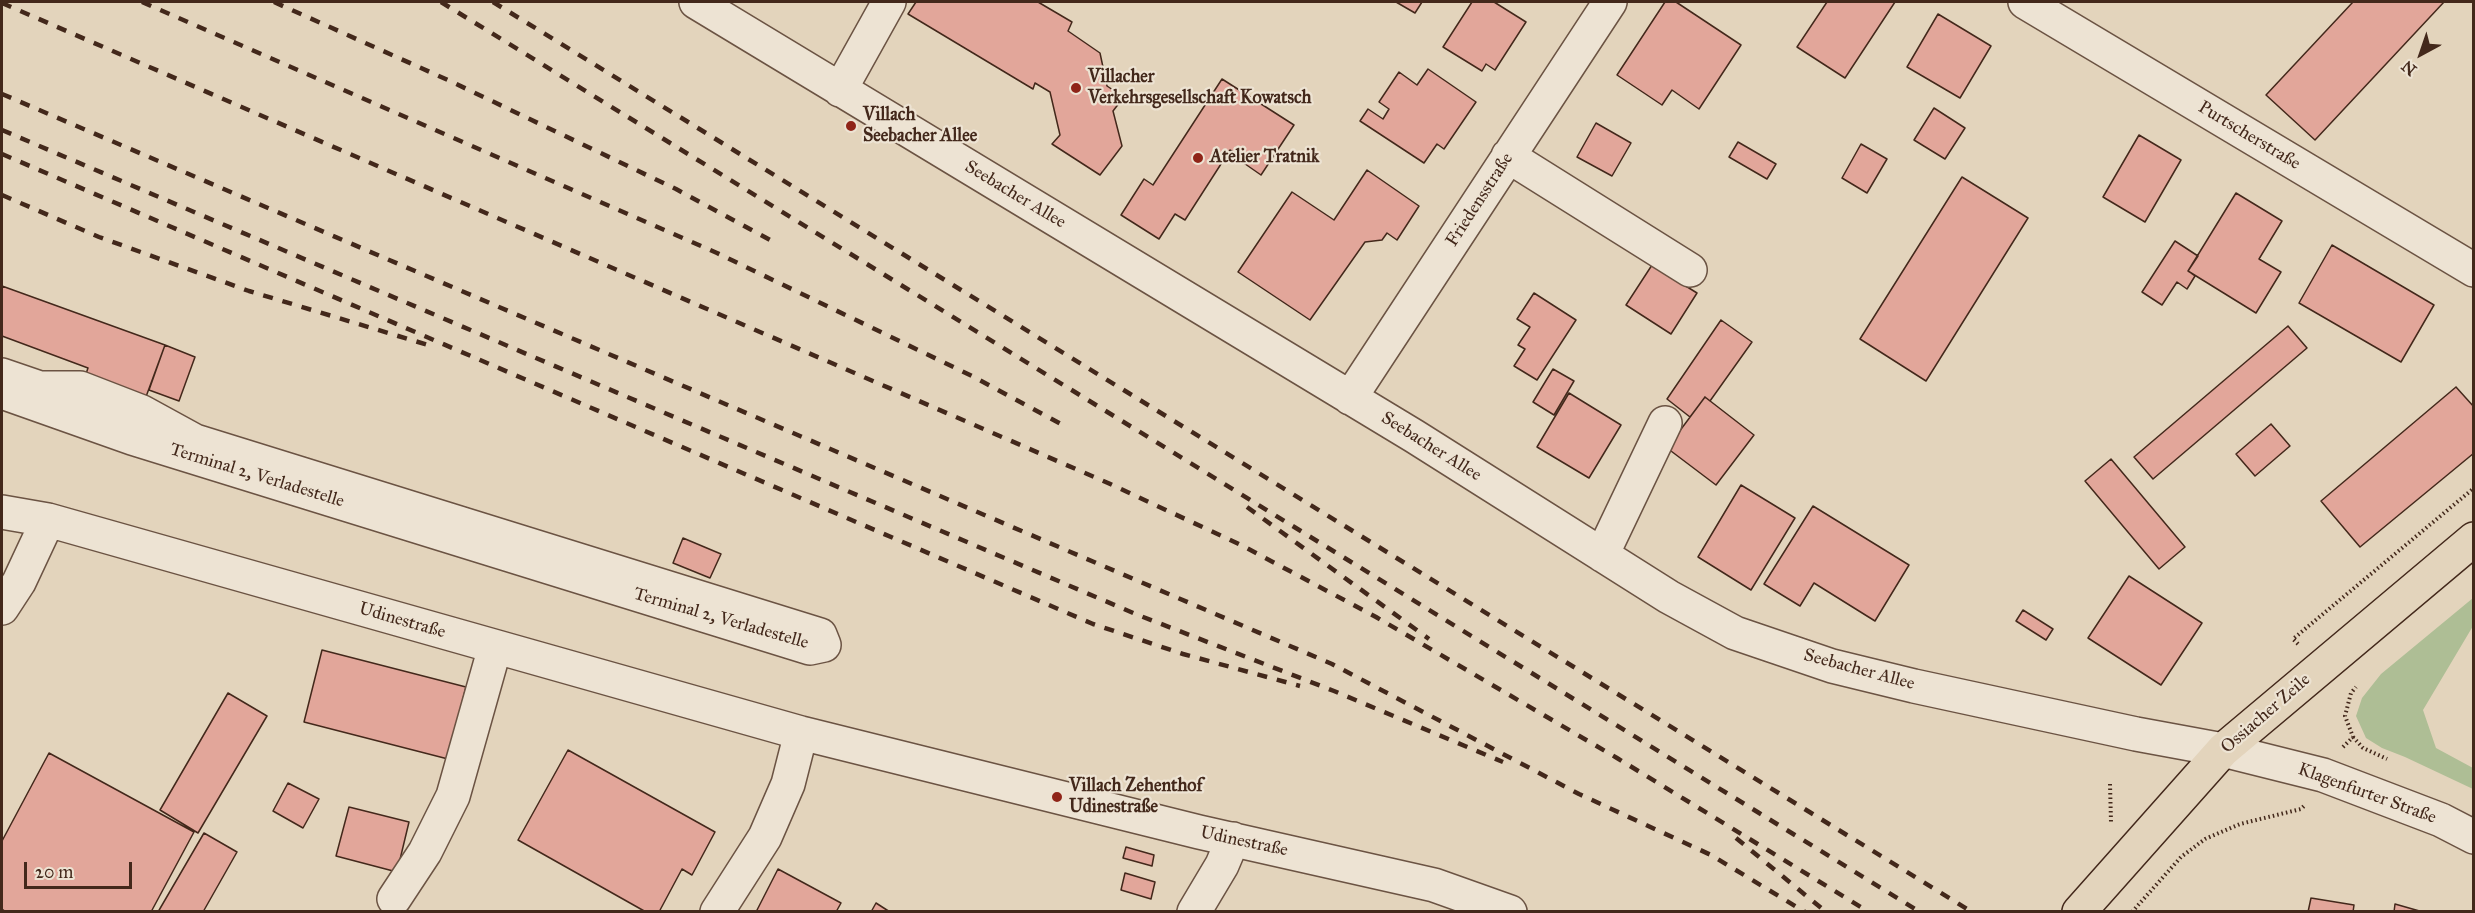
<!DOCTYPE html>
<html>
<head>
<meta charset="utf-8">
<style>
  body { margin:0 }
  #map { position:relative; width:2475px; height:913px; overflow:hidden; background:#e3d4bc; font-family:"IM FELL Great Primer",serif }
  canvas { display:block }
  .frame { position:absolute; inset:0; border:3px solid #43281b; pointer-events:none }
  .north { position:absolute; left:2391px; top:24px; width:60px; height:60px; -webkit-text-stroke:4px #ede3d3; paint-order:stroke; rotate:220deg; font-size:16px; font-weight:700; line-height:24px; text-align:center; color:#43281b }
  .north::after { content:''; display:block; margin:auto; width:21px; height:27px; background:#43281b; clip-path:polygon(50% 0,100% 100%,50% 72%,0 100%) }
  .scale { position:absolute; left:24px; top:862px; width:108px; height:27px; box-sizing:border-box; border:3px solid #43281b; border-top:0; padding-left:8px; font-size:18px; line-height:21px; white-space:nowrap; color:#43281b; -webkit-text-stroke:4px #ede3d3; paint-order:stroke }
</style>
</head>
<body>
<div id="map">
<canvas width="2475" height="913"></canvas>
<div class="frame"></div>
<div class="north">N</div>
<div class="scale">20 m</div>
</div>
<script>
const ctx = document.querySelector('canvas').getContext('2d');
ctx.lineJoin = 'round';
function fill(path, color) {
  ctx.fillStyle = color;
  ctx.fill(path, 'evenodd');
}
function shape(rows) {
  const path = new Path2D();
  for (const r of rows) {
    path.moveTo(r[0], r[1]);
    for (let i = 2; i < r.length; i += 2) path.lineTo(r[i], r[i + 1]);
  }
  return path;
}
function trace(path, color, width, dash) {
  ctx.strokeStyle = color;
  ctx.lineWidth = width;
  ctx.lineCap = dash ? 'butt' : 'round';
  ctx.setLineDash(dash || []);
  ctx.stroke(path);
}
function write(font, color, halo, rows, align = 'center') {
  ctx.font = font + ' "IM FELL Great Primer",serif';
  ctx.lineWidth = 4.5;
  ctx.setLineDash([]);
  ctx.textBaseline = 'middle';
  ctx.strokeStyle = halo;
  ctx.fillStyle = color;
  for (const [text, x, y, turn = 0] of rows) {
    ctx.save();
    ctx.translate(x, y);
    ctx.rotate((+turn || 0) * Math.PI / 180);
    ctx.textAlign = isNaN(turn) ? turn : align;
    if (halo) ctx.strokeText(text, 0, 0);
    ctx.fillText(text, 0, 0);
    ctx.restore();
  }
}
fill(shape([
  [2473,598,2473,626,2423,710,2436,748,2473,768,2473,789,2405,757,2382,748,2366,738,2356,716,2362,698,2381,674]
]), '#aebe95');
const building = shape([
  [916,2,1038,2,1072,22,1068,31,1100,53,1107,86,1116,92,1120,102,1113,111,1122,146,1100,175,1052,144,1060,135,1050,92,1035,83,1033,89,908,14,916,2],
  [1396,2,1422,2,1415,13,1396,2],
  [1472,2,1494,2,1526,22,1495,70,1486,64,1482,71,1443,47,1472,2],
  [1665,2,1676,2,1741,45,1699,109,1672,90,1662,105,1617,75,1665,2],
  [1827,2,1895,2,1845,78,1797,47,1827,2],
  [2353,2,2444,2,2315,140,2266,95,2353,2],
  [1938,14,1991,46,1960,98,1907,67,1938,14],
  [1428,69,1476,102,1444,149,1437,144,1424,163,1360,121,1368,109,1383,119,1389,109,1379,102,1399,72,1417,85,1428,69],
  [1222,79,1294,125,1261,175,1238,159,1240,156,1230,150,1185,220,1175,214,1159,239,1121,215,1144,179,1153,185,1222,79],
  [1934,108,1965,128,1945,159,1914,140,1934,108],
  [1596,123,1631,143,1612,176,1577,157,1596,123],
  [2139,135,2181,160,2145,222,2103,197,2139,135],
  [1738,142,1776,164,1767,179,1729,157,1738,142],
  [1861,144,1887,159,1867,193,1842,178,1861,144],
  [1367,170,1419,206,1397,240,1387,233,1382,240,1365,242,1310,320,1238,272,1292,192,1334,220,1367,170],
  [1962,177,2028,218,1926,381,1860,339,1962,177],
  [2236,193,2282,221,2259,259,2281,272,2256,313,2188,271,2236,193],
  [2175,241,2198,256,2188,271,2195,276,2187,289,2177,282,2162,305,2142,292,2175,241],
  [2332,245,2434,305,2401,362,2299,303,2332,245],
  [1652,265,1697,293,1671,334,1626,305,1652,265],
  [2,286,165,345,136,424,76,402,88,368,2,336,2,286],
  [1534,293,1576,320,1537,380,1514,366,1525,349,1518,345,1530,327,1517,319,1534,293],
  [1721,320,1752,342,1710,401,1705,397,1690,417,1667,399,1721,320],
  [2288,326,2307,348,2153,479,2134,457,2288,326],
  [165,345,195,357,179,401,149,390,165,345],
  [1553,369,1574,381,1554,415,1533,402,1553,369],
  [2456,387,2474,407,2474,453,2360,547,2321,501,2456,387],
  [1569,393,1621,425,1589,478,1537,447,1569,393],
  [1705,397,1754,435,1716,485,1667,448,1705,397],
  [2271,424,2290,446,2255,476,2236,454,2271,424],
  [2111,459,2185,547,2159,569,2085,481,2111,459],
  [1741,485,1795,518,1751,590,1698,557,1741,485],
  [1813,506,1909,565,1875,621,1814,583,1800,606,1764,584,1813,506],
  [683,538,721,554,710,578,673,563,683,538],
  [2129,576,2202,623,2161,685,2088,638,2129,576],
  [2023,610,2053,629,2046,640,2016,621,2023,610],
  [322,650,466,687,448,759,304,722,322,650],
  [228,693,267,716,198,833,160,810,228,693],
  [568,750,715,832,692,875,682,869,659,912,646,912,518,840,568,750],
  [49,753,194,832,151,912,6,912,2,909,2,841,49,753],
  [288,783,319,799,303,828,273,811,288,783],
  [349,807,409,822,397,872,336,856,349,807],
  [204,833,237,852,203,912,158,912,204,833],
  [1126,847,1154,855,1152,866,1123,858,1126,847],
  [778,869,841,903,836,912,756,912,778,869],
  [1125,873,1155,882,1151,899,1121,890,1125,873],
  [2311,898,2354,905,2353,912,2308,912,2311,898],
  [876,903,890,912,871,912,876,903],
  [2395,904,2423,912,2394,912,2395,904]
]);
fill(building, '#e2a69a');
trace(building, '#43281b', 1.5);
const minor = shape([
  [696,2,1414,436,1669,597,1735,633,1832,666,1914,686,2136,734,2223,750,2323,775,2441,820,2474,837],
  [2025,2,2474,270],
  [840,90,889,2],
  [1508,156,1690,270],
  [2,375,40,388,80,388,142,412,195,441,820,635,824,645,810,648,132,438,2,392],
  [1350,398,1610,2],
  [2,512,48,520,801,733,1199,832,1434,885,1510,912],
  [1602,555,1665,423],
  [2,608,19,582,48,520],
  [394,899,425,852,453,796,495,647],
  [717,912,765,837,788,784,801,733],
  [1194,912,1222,865,1233,839]
]);
const major = shape([
  [2079,912,2223,750,2474,539]
]);
trace(minor, '#6b5343', 36);
trace(major, '#43281b', 36);
trace(shape([
  [2298,644,2293,639,2474,488],
  [2353,737,2363,748,2387,759],
  [2343,747,2353,737,2345,716,2351,693,2356,687],
  [2110,784,2111,822],
  [2132,912,2181,857,2205,839,2240,824,2301,809,2304,806]
]), '#43281b', 4, [1.5, 3]);
trace(minor, '#ede3d3', 33);
trace(major, '#e3d4bc', 33);
trace(shape([
  [142,2,717,253,972,376,1063,425],
  [274,2,450,81,676,189,770,240],
  [441,2,1920,912],
  [493,2,1972,912],
  [2,3,1108,483,1241,545,1376,617,1617,758,1869,912],
  [2,94,1332,664,1579,794,1711,855,1805,912],
  [2,130,1138,615,1334,691,1503,762],
  [2,154,1093,624,1183,654,1300,686],
  [2,195,99,237,249,291,428,345],
  [1247,507,1429,639],
  [1736,838,1826,912]
]), '#43281b', 4.5, [10, 10]);
for (const [x, y, r, color] of [
  [1076,88,6,"#8f2418"],
  [851,126,6,"#8f2418"],
  [1198,158,6,"#8f2418"],
  [1057,797,6,"#8f2418"]
]) {
  const dot = new Path2D();
  dot.arc(x, y, r, 0, 2 * Math.PI);
  ctx.fillStyle = color;
  ctx.fill(dot);
  trace(dot, '#ede3d3', 2);
}
write('bold 18px', '#43281b', '#ede3d3', [
  ["Villacher",1088,78],
  ["Verkehrsgesellschaft Kowatsch",1088,99],
  ["Villach",863,116],
  ["Seebacher Allee",863,137],
  ["Atelier Tratnik",1210,158],
  ["Villach Zehenthof",1069,787],
  ["Udinestraße",1069,808]
], 'left');
write('18px', '#43281b', '#ede3d3', [
  ["Purtscherstraße",2249,136,31],
  ["Seebacher Allee",1015,195,31],
  ["Friedensstraße",1480,200,-57],
  ["Seebacher Allee",1431,447,32],
  ["Terminal 2, Verladestelle",257,476,17],
  ["Terminal 2, Verladestelle",721,619,16],
  ["Udinestraße",402,621,16],
  ["Seebacher Allee",1859,670,15],
  ["Ossiacher Zeile",2266,714,-41],
  ["Klagenfurter Straße",2367,794,20],
  ["Udinestraße",1244,842,12]
]);
</script>
</body>
</html>
